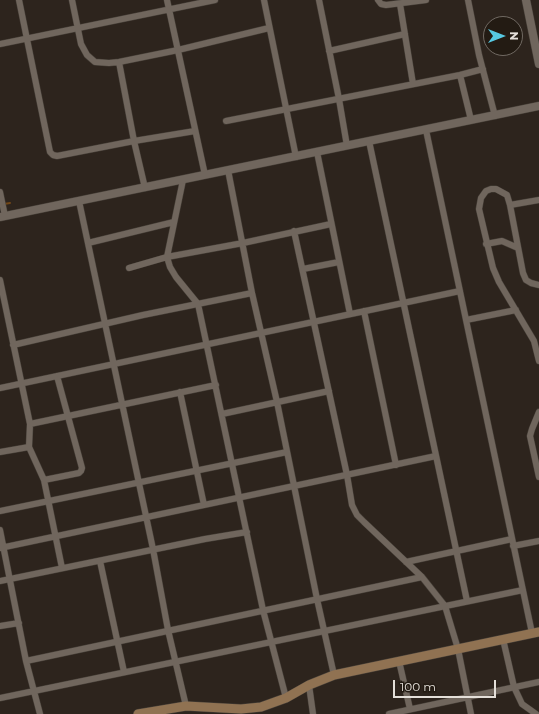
<!DOCTYPE html>
<html>
<head>
<meta charset="utf-8">
<style>
  body { margin:0 }
  #map { position:relative; width:539px; height:714px; overflow:hidden; background:#2d241d; font-family:Montserrat,sans-serif }
  canvas { display:block }
  .north { position:absolute; left:483px; top:16px; width:40px; height:40px; box-sizing:border-box; background:#231b13; border:1px solid #706962; border-radius:50%; rotate:90deg; font-size:11px; font-weight:700; line-height:16px; text-align:center; color:#e4dfd9 }
  .north::after { content:''; display:block; margin:auto; width:14px; height:18px; background:#57c9e2; clip-path:polygon(50% 0,100% 100%,50% 72%,0 100%) }
  .scale { position:absolute; left:393px; top:680px; width:103px; height:18px; box-sizing:border-box; border:2px solid #e4dfd9; border-top:0; padding-left:5px; font-size:12px; line-height:14px; white-space:nowrap; color:#e4dfd9; -webkit-text-stroke:3px #231b13; paint-order:stroke }
</style>
</head>
<body>
<div id="map">
<canvas width="539" height="714"></canvas>
<div class="north">N</div>
<div class="scale">100 m</div>
</div>
<script>
const ctx = document.querySelector('canvas').getContext('2d');
ctx.lineJoin = 'round';
function shape(rows) {
  const path = new Path2D();
  for (const r of rows) {
    path.moveTo(r[0], r[1]);
    for (let i = 2; i < r.length; i += 2) path.lineTo(r[i], r[i + 1]);
  }
  return path;
}
function trace(path, color, width, dash) {
  ctx.strokeStyle = color;
  ctx.lineWidth = width;
  ctx.lineCap = dash ? 'butt' : 'round';
  ctx.setLineDash(dash || []);
  ctx.stroke(path);
}
trace(shape([
  [4,204,10,203]
]), '#724717', 2);
const minor = shape([
  [19,0,50,152,53,155,57,156,134,141,195,131],
  [72,0,81,44,87,55,95,62,109,63,119,62,178,50,269,28],
  [167,0,205,175],
  [264,0,296,157],
  [319,0,339,99,347,146],
  [378,0,381,4,386,5,426,0],
  [468,0,479,55,495,116],
  [400,4,413,84],
  [0,44,215,0],
  [329,51,405,34],
  [119,62,134,141,145,188],
  [460,75,471,120],
  [226,121,460,75,483,69],
  [426,130,532,633],
  [369,141,467,601],
  [317,152,350,314],
  [228,170,252,293,277,402,317,599,334,675],
  [183,180,167,257,170,267,176,277,198,304,263,610,286,698],
  [0,192,5,216],
  [79,201,153,549,168,630,186,706],
  [510,205,539,200],
  [294,231,347,475,352,505,357,515,364,522,422,577,445,606,458,649,471,714],
  [88,243,174,222],
  [486,244,502,241,518,248],
  [129,268,167,257,243,243,331,224],
  [303,269,339,262],
  [0,280,30,424,29,447,44,480,62,568],
  [539,285,531,283,526,280,523,273,510,205,507,195,496,189,491,189,486,191,481,198,479,209,493,268,499,282,534,341,539,361],
  [364,311,396,465],
  [466,320,516,310],
  [13,345,143,315,252,293],
  [0,388,460,291],
  [180,392,204,505],
  [539,412,532,429,530,436,539,477],
  [222,414,329,391],
  [30,424,216,385],
  [0,452,29,447],
  [44,480,79,473,81,471,82,468,57,376],
  [0,511,287,452],
  [0,530,26,661,40,714],
  [513,546,539,541],
  [0,548,436,456],
  [100,561,124,672],
  [406,562,512,539],
  [0,581,205,539,247,532],
  [0,626,19,623],
  [503,639,514,687,522,704,536,714],
  [26,661,422,577],
  [399,661,410,709],
  [309,685,313,714],
  [0,698,523,590],
  [389,714,539,682]
]);
const tertiary = shape([
  [526,0,539,64],
  [0,217,539,106]
]);
const secondary = shape([
  [138,714,186,706,241,709,261,707,286,698,309,685,334,675,539,632]
]);
trace(minor, '#474039', 7);
trace(tertiary, '#474039', 9);
trace(secondary, '#474039', 10);
trace(minor, '#70665d', 6);
trace(tertiary, '#70665d', 8);
trace(secondary, '#907252', 9);
</script>
</body>
</html>
